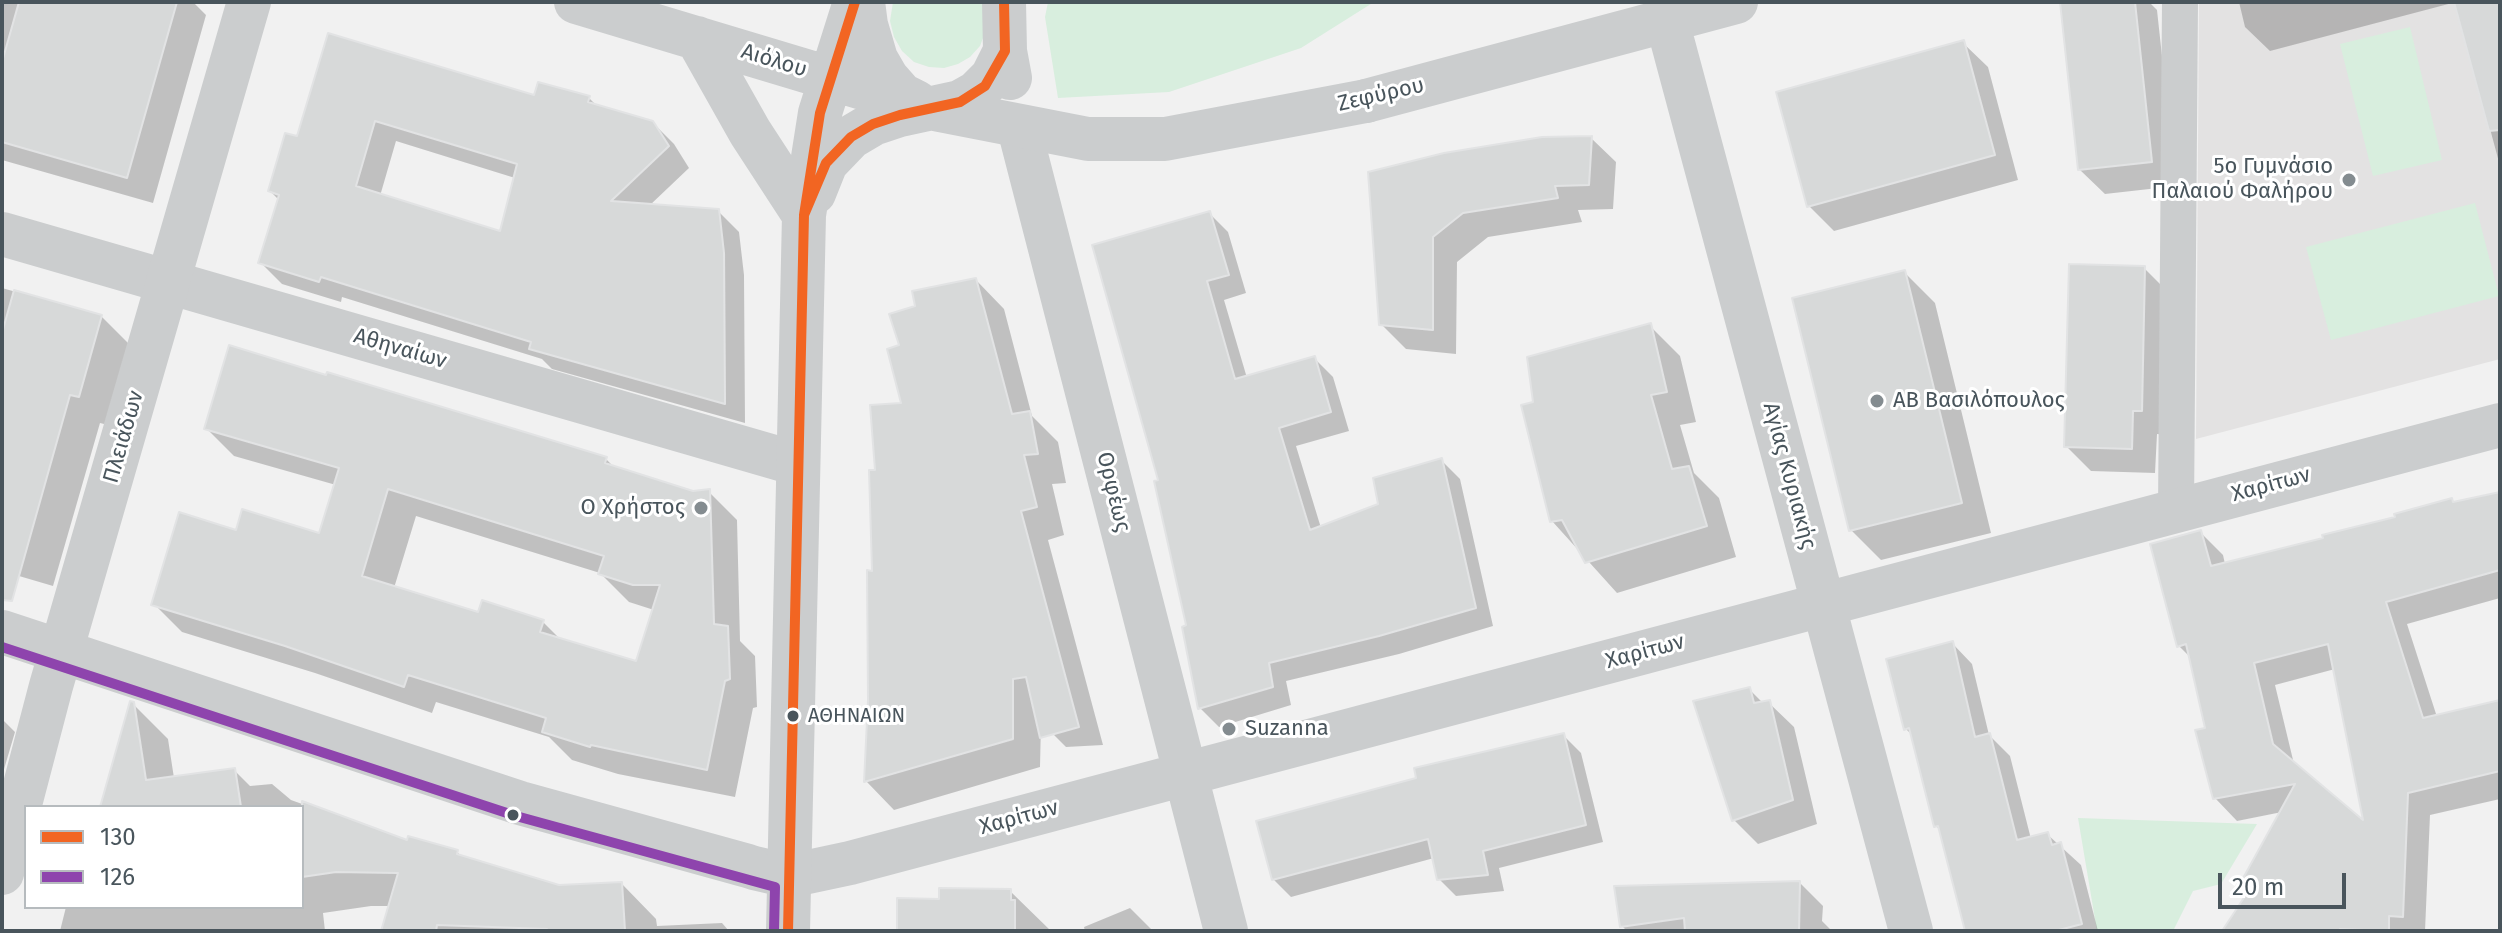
<!DOCTYPE html>
<html>
<head>
<meta charset="utf-8">
<style>
  body { margin:0 }
  #map { position:relative; width:2502px; height:933px; overflow:hidden; background:#f1f1f1; font-family:"Fira Sans",sans-serif }
  canvas { display:block }
  .frame { position:absolute; inset:0; border:4px solid #49555c; pointer-events:none }
  .legend { position:absolute; left:24px; top:805px; width:280px; height:104px; box-sizing:border-box; background:#fff; border:2px solid #b6bbbe; margin:0; padding:10px 14px; list-style:none; font-size:24px; color:#49555c }
  .legend li { display:flex; align-items:center; gap:16px; height:40px }
  .legend b { width:40px; border:2px solid #b6bbbe }
  .scale { position:absolute; left:2218px; top:873px; width:128px; height:36px; box-sizing:border-box; border:4px solid #49555c; border-top:0; padding-left:10px; font-size:24px; line-height:28px; white-space:nowrap; color:#49555c; -webkit-text-stroke:6px #fff; paint-order:stroke }
</style>
</head>
<body>
<div id="map">
<canvas width="2502" height="933"></canvas>
<div class="frame"></div>
<ul class="legend">
<li><b style="height:10px;background:#f26522"></b>130</li>
<li><b style="height:10px;background:#8e44ad"></b>126</li>
</ul>
<div class="scale">20 m</div>
</div>
<script>
const ctx = document.querySelector('canvas').getContext('2d');
ctx.lineJoin = 'round';
function fill(path, color) {
  ctx.fillStyle = color;
  ctx.fill(path, 'evenodd');
}
function shape(rows) {
  const path = new Path2D();
  for (const r of rows) {
    path.moveTo(r[0], r[1]);
    for (let i = 2; i < r.length; i += 2) path.lineTo(r[i], r[i + 1]);
  }
  return path;
}
function trace(path, color, width, dash) {
  ctx.strokeStyle = color;
  ctx.lineWidth = width;
  ctx.lineCap = dash ? 'butt' : 'round';
  ctx.setLineDash(dash || []);
  ctx.stroke(path);
}
function write(font, color, halo, rows, align = 'center') {
  ctx.font = font + ' "Fira Sans",sans-serif';
  ctx.lineWidth = 6;
  ctx.setLineDash([]);
  ctx.textBaseline = 'middle';
  ctx.strokeStyle = halo;
  ctx.fillStyle = color;
  for (const [text, x, y, turn = 0] of rows) {
    ctx.save();
    ctx.translate(x, y);
    ctx.rotate((+turn || 0) * Math.PI / 180);
    ctx.textAlign = isNaN(turn) ? turn : align;
    if (halo) ctx.strokeText(text, 0, 0);
    ctx.fillText(text, 0, 0);
    ctx.restore();
  }
}
fill(shape([
  [2199,2,2500,2,2500,359,2196,439]
]), '#e3e2e2');
fill(shape([
  [893,2,985,2,986,30,980,46,970,57,958,64,944,68,929,67,914,62,902,51,894,37,890,21],
  [1048,2,1374,2,1301,48,1169,92,1058,98,1045,17],
  [2410,27,2442,160,2373,176,2340,44],
  [2475,203,2499,296,2331,340,2306,247],
  [2078,818,2257,824,2221,884,2193,891,2173,931,2097,931]
]), '#d8eede');
fill(shape([
  [2,2,193,2,206,15,153,203,2,160],
  [2062,2,2149,2,2157,10,2176,186,2105,194,2080,170],
  [2239,2,2456,2,2270,51,2245,27],
  [2456,2,2500,2,2500,166],
  [329,36,536,98,589,98,597,106,652,122,674,144,689,168,649,206,718,211,739,232,744,275,745,423,552,369,542,359,342,297,341,302,282,284,260,262,280,201,270,191,299,139],
  [396,141,515,178,501,233,380,196],
  [1963,43,1988,67,2018,180,1834,231,1809,206],
  [1591,138,1616,162,1613,209,1578,210,1582,222,1488,237,1457,262,1456,354,1406,349,1381,324,1370,174],
  [1209,213,1228,232,1246,293,1224,300,1247,378,1314,358,1333,377,1349,431,1296,446,1321,528,1380,506,1441,460,1460,479,1493,626,1399,654,1286,681,1291,705,1219,727,1200,708,1185,628,1188,627,1161,481],
  [2144,268,2169,293,2166,435,2157,434,2155,473,2091,471,2066,446],
  [1905,273,1935,303,1991,533,1881,560,1851,530],
  [976,280,1004,309,1032,416,1058,442,1066,483,1052,484,1064,535,1048,540,1103,745,1066,747,1041,722,1040,767,894,810,866,781,877,472,904,405,901,346,918,308],
  [2,288,101,316,131,346,108,425,100,423,53,586,2,571],
  [1650,326,1680,356,1696,422,1680,425,1694,473,1719,498,1736,557,1617,593,1552,521,1535,403],
  [206,428,606,459,615,468,692,493,709,492,737,520,740,641,755,656,757,707,753,708,735,797,618,774,572,760,549,737,436,702,432,713,315,673,182,632,154,604,237,532,321,535,336,485,234,456],
  [416,516,600,573,629,602,654,610,637,664,561,640,543,622,480,614,394,588],
  [2500,494,2500,598,2407,624,2437,717,2500,701,2500,799,2430,815,2425,931,2225,931,2253,887,2282,812,2237,821,2215,798,2208,729,2191,658,2179,646,2200,532,2223,555,2225,564,2397,518,2451,500,2455,503],
  [2335,669,2366,825,2294,764,2275,685],
  [1952,643,1972,664,1989,735,2010,756,2031,839,2047,834,2081,865,2098,931,1967,931,1942,832,1936,826,1913,736,1906,729],
  [1750,690,1764,704,1769,703,1794,727,1817,824,1758,844,1734,820],
  [133,704,168,739,174,778,234,770,250,786,272,784,291,800,408,842,457,852,463,858,559,887,622,884,656,919,657,926,722,923,729,931,383,931,391,906,371,906,323,913,325,931,60,931,66,907,302,907,302,807,102,807],
  [2,719,15,732,2,776],
  [1564,736,1581,753,1603,842,1499,868,1504,891,1456,896,1439,879,1434,858,1291,897,1273,879,1418,779],
  [1800,883,1823,906,1822,921,1832,931,1627,931,1622,926],
  [1010,891,1051,931,899,931,941,901],
  [1130,908,1153,931,1085,931,1084,927]
]), '#0003');
const building = shape([
  [19,2,177,2,127,178,2,142,2,62,19,2],
  [2060,2,2135,2,2152,162,2078,170,2060,2],
  [2454,2,2500,2,2500,130,2489,131,2454,2],
  [328,33,534,95,538,82,590,96,588,102,653,121,669,146,611,201,719,209,724,253,725,404,529,349,531,342,321,277,319,282,258,263,279,195,268,191,285,133,297,136,328,33],
  [375,121,517,164,500,231,356,186,375,121],
  [1964,40,1995,155,1807,207,1776,92,1964,40],
  [1592,136,1589,185,1555,186,1558,198,1463,213,1433,237,1433,330,1379,325,1368,172,1444,153,1542,137,1592,136],
  [1210,211,1229,275,1207,281,1235,379,1315,356,1331,412,1279,428,1310,530,1378,504,1373,478,1442,458,1476,608,1379,636,1269,663,1273,687,1198,709,1182,627,1186,625,1154,481,1158,480,1092,245,1210,211],
  [2069,264,2145,266,2142,411,2133,411,2132,449,2064,447,2069,264],
  [1905,270,1962,503,1849,531,1792,298,1905,270],
  [976,278,1012,414,1030,411,1038,454,1024,455,1037,507,1021,511,1079,727,1040,738,1026,677,1013,679,1013,739,864,782,868,700,867,570,872,571,869,470,875,470,870,405,901,403,887,349,899,345,889,314,915,306,912,291,976,278],
  [14,290,102,315,79,397,70,395,12,601,2,600,2,333,14,290],
  [1651,323,1667,392,1651,395,1672,469,1689,466,1707,526,1585,563,1562,520,1550,522,1521,405,1533,402,1527,357,1651,323],
  [229,345,326,375,327,372,607,457,605,463,693,491,710,489,714,624,728,626,730,679,725,681,707,770,591,745,590,747,542,732,546,718,408,675,404,687,285,646,151,605,179,512,236,530,242,509,319,533,339,468,204,429,229,345],
  [388,489,604,556,598,574,633,585,660,585,636,661,540,632,544,620,482,600,478,612,362,576,388,489],
  [2500,492,2500,570,2386,602,2423,718,2500,700,2500,771,2408,793,2403,917,2389,916,2389,931,2340,929,2339,931,2222,931,2251,887,2242,880,2295,784,2213,799,2195,730,2205,728,2186,644,2177,647,2150,544,2201,530,2211,566,2323,538,2322,535,2395,517,2394,514,2452,498,2453,502,2500,492],
  [2328,644,2363,820,2273,744,2254,663,2328,644],
  [1953,641,1975,737,1990,733,2017,840,2048,832,2052,845,2061,842,2082,924,2055,931,1965,931,1938,826,1934,827,1909,728,1904,730,1886,659,1953,641],
  [1750,687,1754,703,1770,700,1793,800,1732,821,1693,701,1750,687],
  [130,701,134,702,146,780,235,768,241,807,100,807,130,701],
  [1564,733,1586,825,1483,851,1488,875,1437,880,1428,839,1272,880,1256,821,1416,778,1414,768,1564,733],
  [302,801,407,840,408,836,458,850,457,854,559,885,622,882,625,931,548,931,547,929,437,925,436,931,381,931,398,873,336,872,302,877,302,801],
  [1800,881,1799,931,1685,931,1684,918,1620,927,1614,886,1800,881],
  [939,888,1011,889,1011,900,1015,900,1015,931,897,931,897,898,939,899,939,888]
]);
fill(building, '#d7d9d9');
trace(building, '#e2e3e4', 2);
trace(shape([
  [2176,511,2180,2]
]), '#cbcdce', 36);
trace(shape([
  [1667,21,1911,931],
  [1366,101,1736,2],
  [1019,128,1226,931],
  [2,234,798,464],
  [754,868,789,876,850,863,2500,425]
]), '#cbcdce', 44);
trace(shape([
  [576,2,929,108,1088,139,1165,139,1366,101],
  [863,2,866,25,876,59,887,78,902,95,916,102],
  [1004,2,1005,51,1010,78],
  [697,38,750,132,804,215],
  [814,193,826,163,851,137,873,124,900,115,960,102,976,93,992,77,1005,51],
  [2,632,520,803,748,866],
  [2,873,51,686,249,2],
  [788,931,804,215,820,113,855,2]
]), '#cbcdce', 44);
trace(shape([
  [804,215,826,163,851,137,873,124,900,115,960,102,985,86,1005,51,1004,2],
  [788,931,804,215,820,113,855,2]
]), '#f26522', 10);
trace(shape([
  [2,647,516,816,775,887,774,931]
]), '#8e44ad', 10);
for (const [x, y, r, color] of [
  [2349,180,8,"#848c90"],
  [1877,401,8,"#848c90"],
  [701,508,8,"#848c90"],
  [793,716,7,"#49555c"],
  [1229,729,8,"#848c90"],
  [513,815,7,"#49555c"]
]) {
  const dot = new Path2D();
  dot.arc(x, y, r, 0, 2 * Math.PI);
  ctx.fillStyle = color;
  ctx.fill(dot);
  trace(dot, '#fff', 3);
}
write('20px', '#49555c', '#fff', [
  ["ΑΘΗΝΑΙΩΝ",808,716]
], 'left');
write('22px', '#49555c', '#fff', [
  ["Αιόλου",774,61,17],
  ["Ζεφύρου",1381,95,-13],
  ["Αθηναίων",400,349,16],
  ["Πλειάδων",124,437,-74],
  ["Αγίας Κυριακής",1789,476,75],
  ["Χαρίτων",2271,485,-15],
  ["Ορφέως",1113,492,76],
  ["Χαρίτων",1645,652,-15],
  ["Χαρίτων",1019,818,-15]
]);
write('22px', '#49555c', '#fff', [
  ["5ο Γυμνάσιο",2333,167],
  ["Παλαιού Φαλήρου",2333,192],
  ["ΑΒ Βασιλόπουλος",1893,401,"left"],
  ["Ο Χρήστος",685,508],
  ["Suzanna",1245,729,"left"]
], 'right');
</script>
</body>
</html>
